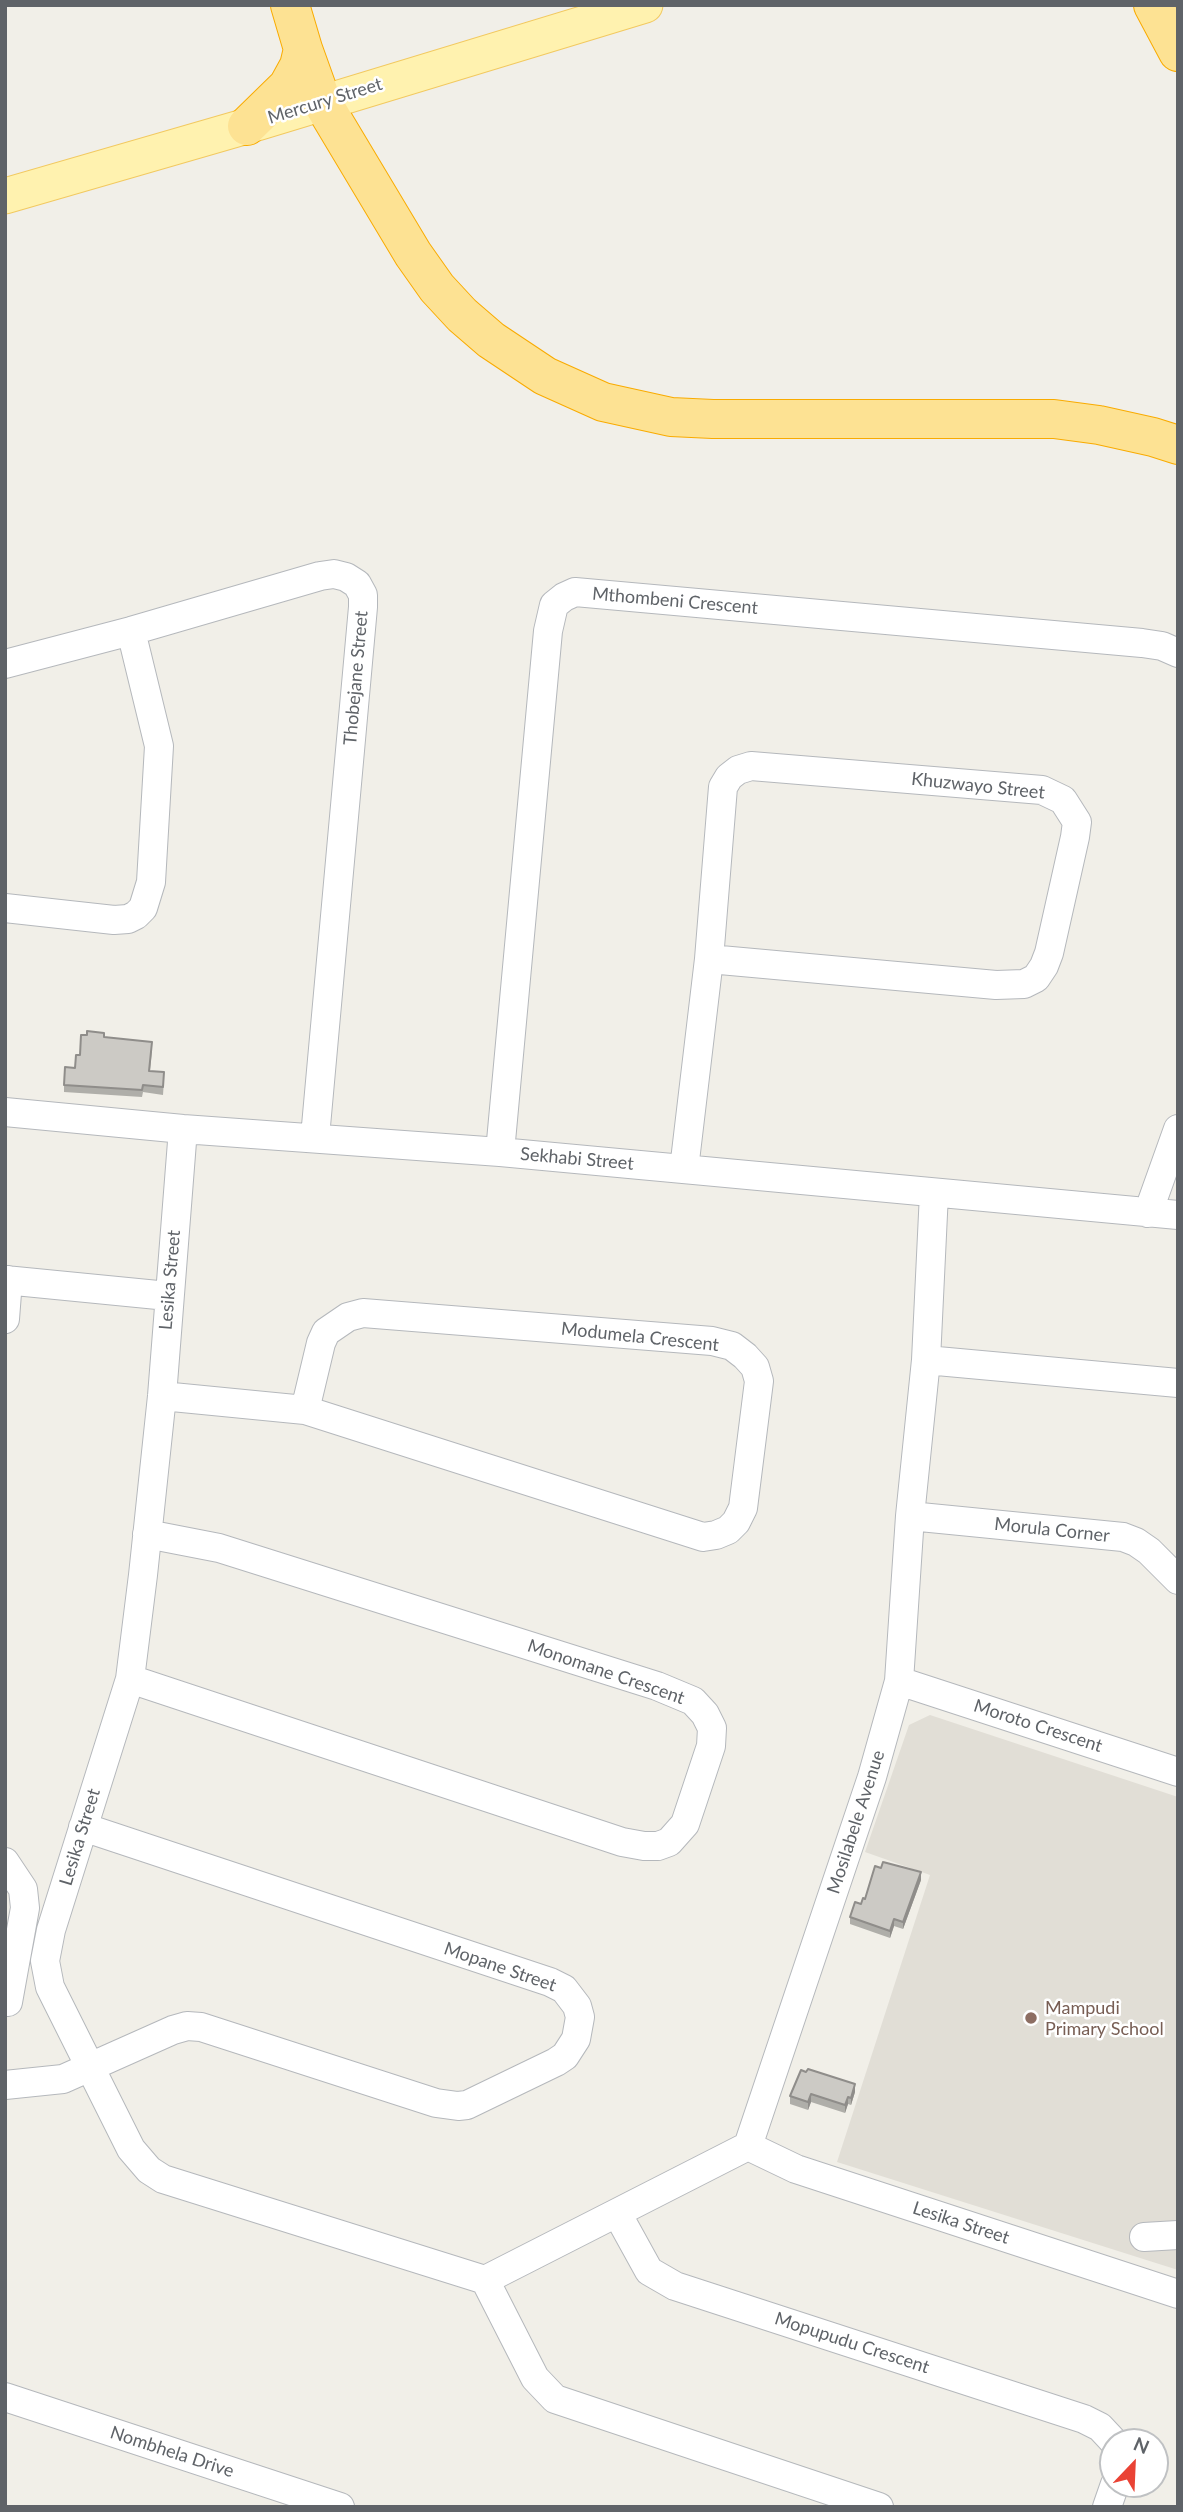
<!DOCTYPE html>
<html>
<head>
<meta charset="utf-8">
<style>
  body { margin:0 }
  #map { position:relative; width:1183px; height:2512px; overflow:hidden; background:#f1efe8; font-family:Lato,sans-serif }
  canvas { display:block }
  .frame { position:absolute; inset:0; border:7px solid #5f6368; pointer-events:none }
  .north { position:absolute; left:1099px; top:2428px; width:70px; height:70px; box-sizing:border-box; background:#fff; border:2px solid #bfc1c3; border-radius:50%; rotate:23deg; font-size:19px; font-weight:700; line-height:28px; text-align:center; color:#5f6368 }
  .north::after { content:''; display:block; margin:auto; width:24px; height:32px; background:#ea4335; clip-path:polygon(50% 0,100% 100%,50% 72%,0 100%) }
</style>
</head>
<body>
<div id="map">
<canvas width="1183" height="2512"></canvas>
<div class="frame"></div>
<div class="north">N</div>
</div>
<script>
const ctx = document.querySelector('canvas').getContext('2d');
ctx.lineJoin = 'round';
function fill(path, color) {
  ctx.fillStyle = color;
  ctx.fill(path, 'evenodd');
}
function shape(rows) {
  const path = new Path2D();
  for (const r of rows) {
    path.moveTo(r[0], r[1]);
    for (let i = 2; i < r.length; i += 2) path.lineTo(r[i], r[i + 1]);
  }
  return path;
}
function trace(path, color, width, dash) {
  ctx.strokeStyle = color;
  ctx.lineWidth = width;
  ctx.lineCap = dash ? 'butt' : 'round';
  ctx.setLineDash(dash || []);
  ctx.stroke(path);
}
function write(font, color, halo, rows, align = 'center') {
  ctx.font = font + ' Lato,sans-serif';
  ctx.lineWidth = 5;
  ctx.setLineDash([]);
  ctx.textBaseline = 'middle';
  ctx.strokeStyle = halo;
  ctx.fillStyle = color;
  for (const [text, x, y, turn = 0] of rows) {
    ctx.save();
    ctx.translate(x, y);
    ctx.rotate((+turn || 0) * Math.PI / 180);
    ctx.textAlign = isNaN(turn) ? turn : align;
    if (halo) ctx.strokeText(text, 0, 0);
    ctx.fillText(text, 0, 0);
    ctx.restore();
  }
}
fill(shape([
  [930,1715,1178,1797,1178,2270,837,2162,930,1875,865,1852,909,1725]
]), '#e1ded6');
const minor = shape([
  [5,664,131,631,320,576,334,574,346,577,357,584,363,595,363,607,315,1137],
  [5,908,114,920,128,919,136,915,143,908,151,882,159,746,131,631],
  [5,1112,183,1129,500,1152,1178,1215],
  [183,1129,162,1396,143,1575,130,1679,51,1930,45,1961,50,1987,131,2149,149,2170,163,2179,485,2280],
  [500,1152,548,631,554,605,564,597,575,592,1142,643,1162,646,1178,653],
  [684,1169,709,959,723,787,729,777,738,770,751,766,1042,790,1063,800,1077,822,1075,837,1049,953,1044,966,1036,978,1024,984,996,985,709,959],
  [1148,1213,1178,1129],
  [5,1280,168,1296],
  [5,1319,8,1280],
  [926,1360,1178,1383],
  [162,1396,305,1410,703,1537,716,1535,728,1530,736,1522,743,1508,759,1381,755,1367,745,1356,732,1346,712,1341,363,1313,348,1317,326,1332,321,1343,305,1410],
  [910,1516,1123,1537,1136,1542,1149,1551,1178,1580],
  [130,1679,622,1842,644,1846,658,1846,669,1842,685,1824,711,1746,712,1728,705,1714,693,1701,657,1686,219,1548,147,1534],
  [899,1681,1178,1772],
  [5,1862,23,1889,25,1908,8,2002],
  [5,2085,63,2079,173,2030,187,2026,201,2027,436,2103,458,2106,467,2105,556,2062,565,2056,576,2039,580,2017,577,2006,564,1989,550,1982,83,1827],
  [748,2146,796,2169,1178,2294],
  [617,2213,649,2271,675,2286,1084,2419,1100,2427,1114,2442],
  [1144,2237,1178,2235],
  [485,2280,748,2146,872,1777,899,1681,910,1516,926,1360,934,1193],
  [485,2280,535,2378,555,2399,879,2507],
  [5,2397,340,2507],
  [1107,2507,1115,2484]
]);
const major = shape([
  [5,196,247,126,645,5]
]);
const highway = shape([
  [290,5,303,49,322,102,413,254,437,288,462,315,491,340,545,376,603,402,671,417,713,419,1054,419,1099,425,1153,437,1178,445],
  [1153,5,1178,52],
  [247,126,288,86,299,66,303,49]
]);
trace(minor, '#b5b8bc', 30);
trace(major, '#f2c960', 37);
trace(highway, '#f9ab00', 40);
trace(minor, '#fff', 28);
trace(major, '#fff2af', 35);
trace(highway, '#fde293', 38);
fill(shape([
  [87,1035,104,1037,152,1050,150,1071,164,1080,163,1095,143,1092,142,1097,64,1092,64,1085,75,1068],
  [921,1880,903,1929,894,1926,890,1938,850,1924,850,1917,861,1904],
  [855,2092,851,2105,848,2104,845,2113,811,2102,808,2110,790,2104,790,2096]
]), '#afaea9');
fill(shape([
  [921,1872,921,1880,903,1929,903,1922],
  [894,1919,894,1926,890,1938,890,1931],
  [855,2084,855,2092,851,2105,851,2098],
  [811,2094,811,2102,808,2110,808,2102],
  [848,2097,848,2104,845,2113,845,2105]
]), '#8f8d8a');
const building = shape([
  [87,1031,104,1033,104,1037,152,1042,149,1071,164,1072,163,1087,143,1085,142,1090,64,1085,65,1067,75,1068,76,1055,80,1055,81,1035,87,1035,87,1031],
  [883,1862,921,1872,903,1922,894,1919,890,1931,850,1917,855,1902,861,1904,863,1898,865,1899,875,1866,881,1868,883,1862],
  [808,2069,855,2084,851,2098,848,2097,845,2105,811,2094,808,2102,790,2096,801,2070,806,2072,808,2069]
]);
fill(building, '#cccac5');
trace(building, '#8f8d8a', 2);
for (const [x, y, r, color] of [
  [1031,2018,7,"#8d6e63"]
]) {
  const dot = new Path2D();
  dot.arc(x, y, r, 0, 2 * Math.PI);
  ctx.fillStyle = color;
  ctx.fill(dot);
  trace(dot, '#fff', 2.5);
}
write('18px', '#5f6368', '#fff', [
  ["Mercury Street",325,101,-17],
  ["Mthombeni Crescent",675,601,5],
  ["Thobejane Street",356,678,-85],
  ["Khuzwayo Street",978,786,6],
  ["Sekhabi Street",577,1159,5],
  ["Lesika Street",170,1280,-85],
  ["Modumela Crescent",640,1337,6],
  ["Morula Corner",1052,1530,6],
  ["Monomane Crescent",606,1672,19],
  ["Moroto Crescent",1038,1726,18],
  ["Mosilabele Avenue",856,1822,-72],
  ["Lesika Street",80,1837,-73],
  ["Mopane Street",500,1967,19],
  ["Lesika Street",961,2223,18],
  ["Mopupudu Crescent",852,2343,18],
  ["Nombhela Drive",172,2452,18]
]);
write('18px', '#785e54', '#fff', [
  ["Mampudi",1045,2008],
  ["Primary School",1045,2029]
], 'left');
</script>
</body>
</html>
